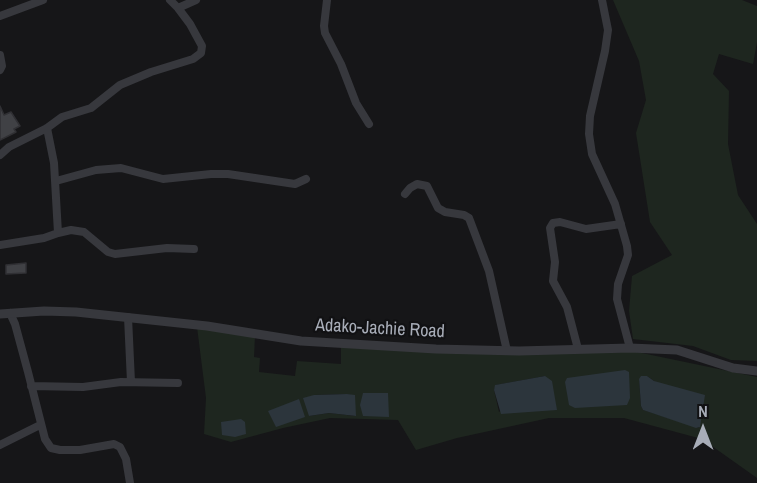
<!DOCTYPE html>
<html>
<head>
<meta charset="utf-8">
<style>
  body { margin:0 }
  #map { position:relative; width:757px; height:483px; overflow:hidden; background:#161618; font-family:"Archivo Narrow",sans-serif }
  canvas { display:block }
  .north { position:absolute; left:673px; top:399px; width:60px; height:60px; -webkit-text-stroke:4px #111113; paint-order:stroke; rotate:0deg; font-size:16px; font-weight:700; line-height:24px; text-align:center; color:#a8adb8 }
  .north::after { content:''; display:block; margin:auto; width:21px; height:27px; background:#a8adb8; clip-path:polygon(50% 0,100% 100%,50% 72%,0 100%) }
</style>
</head>
<body>
<div id="map">
<canvas width="757" height="483"></canvas>
<div class="north">N</div>
</div>
<script>
const ctx = document.querySelector('canvas').getContext('2d');
ctx.lineJoin = 'round';
function fill(path, color) {
  ctx.fillStyle = color;
  ctx.fill(path, 'evenodd');
}
function shape(rows) {
  const path = new Path2D();
  for (const r of rows) {
    path.moveTo(r[0], r[1]);
    for (let i = 2; i < r.length; i += 2) path.lineTo(r[i], r[i + 1]);
  }
  return path;
}
function trace(path, color, width, dash) {
  ctx.strokeStyle = color;
  ctx.lineWidth = width;
  ctx.lineCap = dash ? 'butt' : 'round';
  ctx.setLineDash(dash || []);
  ctx.stroke(path);
}
function write(font, color, halo, rows, align = 'center') {
  ctx.font = font + ' "Archivo Narrow",sans-serif';
  ctx.lineWidth = 4.5;
  ctx.setLineDash([]);
  ctx.textBaseline = 'middle';
  ctx.strokeStyle = halo;
  ctx.fillStyle = color;
  for (const [text, x, y, turn = 0] of rows) {
    ctx.save();
    ctx.translate(x, y);
    ctx.rotate((+turn || 0) * Math.PI / 180);
    ctx.textAlign = isNaN(turn) ? turn : align;
    if (halo) ctx.strokeText(text, 0, 0);
    ctx.fillText(text, 0, 0);
    ctx.restore();
  }
}
fill(shape([
  [613,0,742,0,757,6,757,42,753,64,719,54,713,74,729,91,728,144,738,195,757,224,757,361,731,360,693,346,633,339,629,311,632,276,672,255,650,222,636,133,646,100,639,61],
  [197,327,255,336,254,357,260,358,259,372,295,376,297,361,341,364,341,347,637,352,757,377,757,478,702,439,624,418,549,418,457,438,416,450,398,420,330,418,283,428,231,442,204,434,206,398],
  [545,376,499,412,494,390,496,385],
  [647,376,654,381,699,428,643,410,641,406,639,379],
  [346,394,355,396,355,416,329,413,309,416,314,395]
]), '#1e261f');
fill(shape([
  [625,370,629,372,630,398,627,405,575,408,569,405,565,382,567,378],
  [545,376,552,381,557,410,501,414,494,390,495,385],
  [641,376,647,376,654,381,705,395,700,427,696,428,643,410,641,406,639,379],
  [363,393,388,393,389,417,363,416,360,405],
  [347,394,355,395,356,416,329,413,309,416,303,398,314,395],
  [299,399,305,417,276,427,268,411],
  [241,419,245,422,246,434,235,437,222,435,221,422]
]), '#2c353c');
const building = shape([
  [0,106,4,115,11,112,20,126,14,129,16,132,0,140,0,106],
  [26,263,26,273,6,274,6,265,26,263]
]);
fill(building, '#404145');
trace(building, '#303034', 1.5);
trace(shape([
  [327,0,324,26,325,33,341,64,356,103,369,124],
  [602,0,608,30,605,51,590,116,589,134,592,154,615,204,627,246,628,255,618,284,617,299,630,348],
  [178,8,196,0],
  [0,16,43,0],
  [0,55,2,66,0,70],
  [0,155,9,147,47,128,62,117,91,108,120,85,151,72,193,59,201,53,202,46,190,24,178,8,170,0],
  [56,181,96,170,121,168,163,179,211,174,228,174,295,184,306,179],
  [405,194,410,188,417,184,427,186,438,208,445,212,464,215,469,218,489,271,507,351],
  [58,233,71,230,84,232,108,252,115,254,167,248,194,249],
  [0,245,44,238,58,233,54,163,47,128],
  [10,313,15,324,28,372,45,439,51,448,60,450,80,450,114,444,120,447,126,459,130,483],
  [128,317,131,382],
  [578,349,567,307,553,281,555,262,550,228,553,223,560,222,586,229,621,224],
  [31,386,83,387,121,382,178,383],
  [0,445,40,425]
]), '#37383d', 8);
trace(shape([
  [0,314,44,311,76,312,207,326,301,341,436,349,519,351,630,348,677,350,733,368,757,371]
]), '#37383d', 9);
write('18px', '#a8adb8', '#111113', [
  ["Adako-Jachie Road",380,329,3]
]);
</script>
</body>
</html>
